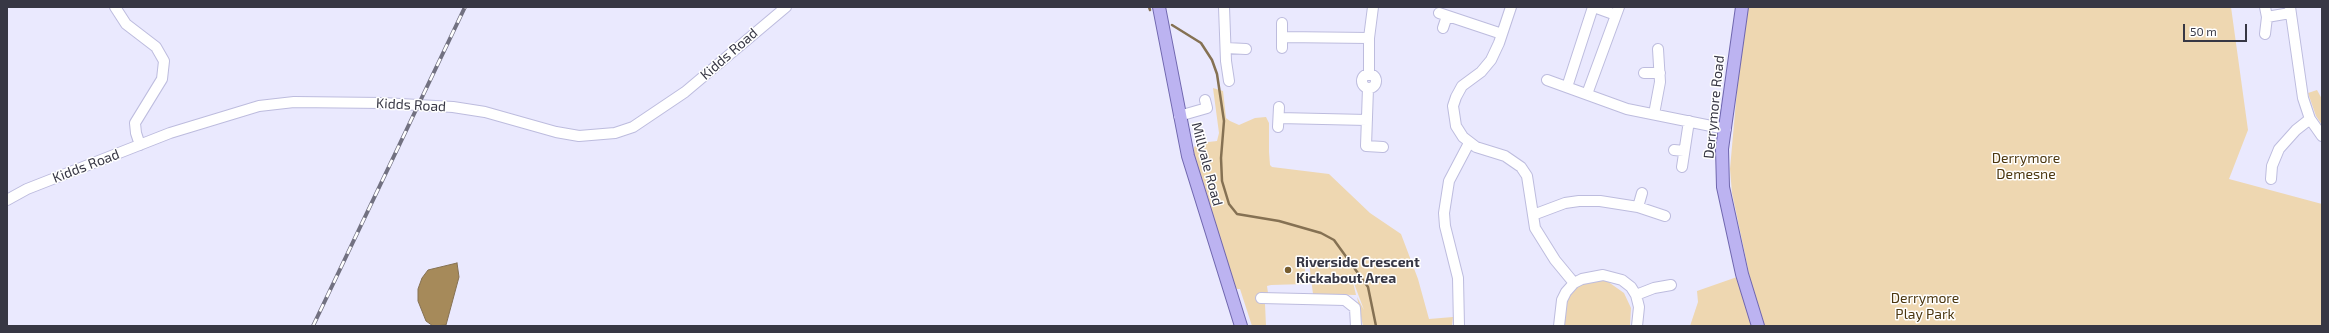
<!DOCTYPE html>
<html>
<head>
<meta charset="utf-8">
<style>
  body { margin:0 }
  #map { position:relative; width:2329px; height:333px; overflow:hidden; background:#eae9fe; font-family:"Exo 2",sans-serif }
  canvas { display:block }
  .frame { position:absolute; inset:0; border:8px solid #373744; pointer-events:none }
  .scale { position:absolute; left:2183px; top:24px; width:64px; height:18px; box-sizing:border-box; border:2px solid #373744; border-top:0; padding-left:5px; font-size:12px; line-height:14px; white-space:nowrap; color:#373744; -webkit-text-stroke:3px #fff; paint-order:stroke }
</style>
</head>
<body>
<div id="map">
<canvas width="2329" height="333"></canvas>
<div class="frame"></div>
<div class="scale">50 m</div>
</div>
<script>
const ctx = document.querySelector('canvas').getContext('2d');
ctx.lineJoin = 'round';
function fill(path, color) {
  ctx.fillStyle = color;
  ctx.fill(path, 'evenodd');
}
function shape(rows) {
  const path = new Path2D();
  for (const r of rows) {
    if (r.length === 3) {
      path.moveTo(r[0] + r[2], r[1]);
      path.arc(r[0], r[1], r[2], 0, 2 * Math.PI);
      continue;
    }
    path.moveTo(r[0], r[1]);
    for (let i = 2; i < r.length; i += 2) path.lineTo(r[i], r[i + 1]);
  }
  return path;
}
function trace(path, color, width, dash) {
  ctx.strokeStyle = color;
  ctx.lineWidth = width;
  ctx.lineCap = dash ? 'butt' : 'round';
  ctx.setLineDash(dash || []);
  ctx.stroke(path);
}
function write(font, color, halo, rows, align = 'center') {
  ctx.font = font + ' "Exo 2",sans-serif';
  ctx.lineWidth = 3;
  ctx.setLineDash([]);
  ctx.textBaseline = 'middle';
  ctx.strokeStyle = halo;
  ctx.fillStyle = color;
  for (const [text, x, y, turn = 0] of rows) {
    ctx.save();
    ctx.translate(x, y);
    ctx.rotate((+turn || 0) * Math.PI / 180);
    ctx.textAlign = isNaN(turn) ? turn : align;
    if (halo) ctx.strokeText(text, 0, 0);
    ctx.fillText(text, 0, 0);
    ctx.restore();
  }
}
fill(shape([
  [1748,7,2231,7,2248,130,2229,179,2322,204,2322,326,1764,326,1754,297,1732,193,1730,169,1737,90],
  [1213,88,1223,91,1226,118,1230,121,1239,125,1255,118,1266,117,1269,123,1269,152,1270,165,1272,167,1329,174,1370,213,1401,234,1418,279,1429,319,1453,317,1452,326,1363,326,1357,297,1364,310,1352,278,1356,295,1313,294,1309,262,1294,262,1305,263,1305,284,1271,285,1267,286,1268,293,1258,294,1259,303,1265,304,1266,326,1252,326,1240,289,1237,289,1233,283,1197,176,1193,152,1194,147,1200,143,1217,141,1219,133],
  [2317,90,2322,99,2322,125,2316,116,2308,93],
  [1737,277,1755,326,1690,326,1698,302,1697,291],
  [1593,279,1607,281,1624,293,1631,308,1630,326,1563,326,1564,306,1573,290,1581,284]
]), '#eed7b1');
const water = shape([
  [457,263,459,277,446,325,433,326,426,321,418,301,418,289,422,278,428,270,457,263]
]);
fill(water, '#a68a5a');
trace(water, '#857153', 1);
trace(shape([
  [1149,7,1150,10],
  [1172,25,1201,43,1212,60,1217,74,1224,121,1221,158,1222,181,1229,204,1237,214,1279,221,1321,233,1334,240,1368,287,1376,326]
]), '#857153', 2.5);
const minor = shape([
  [115,7,126,24,156,47,164,61,162,79,135,123,136,133,140,145],
  [1224,7,1226,61,1229,81],
  [1511,7,1499,43,1491,60,1481,72,1462,86,1456,97,1453,106,1456,126,1463,137,1476,147,1505,156,1521,167,1527,176,1535,228,1555,260,1574,283],
  [1594,7,1616,15],
  [2265,7,2267,17,2290,13],
  [2290,7,2303,98,2310,119,2322,136],
  [1439,13,1502,34],
  [1443,28,1447,16],
  [2265,34,2267,17],
  [1282,37,1369,38],
  [1226,48,1246,49],
  [1282,48,1282,23],
  [1644,73,1660,73],
  [1369,81,7],
  [1369,75,1369,38,1373,7],
  [1547,80,1627,109,1726,129],
  [1567,87,1593,7],
  [1368,88,1366,146,1383,147],
  [1587,94,1619,7],
  [1654,114,1660,82,1658,49],
  [1179,116,1207,108,1205,100],
  [1279,118,1367,120],
  [1278,127,1279,107],
  [1674,150,1684,151],
  [1682,167,1689,121],
  [2271,179,2272,166,2279,149,2296,130,2310,119],
  [7,200,27,189,170,133,259,106,294,102,383,103,453,107,485,112,556,132,579,136,615,133,633,127,685,92,786,7],
  [1638,207,1642,193],
  [1533,215,1565,203,1579,201,1600,201,1638,207,1665,216],
  [1636,295,1654,288,1671,285],
  [1261,298,1345,300,1355,308,1356,326],
  [1459,326,1458,278,1445,226,1444,213,1449,181,1469,143],
  [1559,326,1562,300,1566,292,1574,283,1582,279,1603,275,1622,280,1631,287,1636,295,1639,307,1637,326]
]);
const major = shape([
  [1159,7,1188,156,1241,326],
  [1742,7,1722,149,1723,187,1742,274,1758,326]
]);
trace(minor, '#bdbcde', 12);
trace(major, '#7067af', 14);
trace(minor, '#fff', 10);
trace(major, '#bcb3f1', 12);
const rail = shape([
  [313,326,465,7]
]);
trace(rail, '#727181', 4);
trace(rail, '#fff', 2.5, [8]);
for (const [x, y, r, color] of [
  [1288,270,4,"#775d2f"]
]) {
  const dot = new Path2D();
  dot.arc(x, y, r, 0, 2 * Math.PI);
  ctx.fillStyle = color;
  ctx.fill(dot);
  trace(dot, '#fff', 1.5);
}
write('14px', '#373744', '#fff', [
  ["Kidds Road",729,54,-41],
  ["Kidds Road",411,105,3],
  ["Derrymore Road",1714,107,-84],
  ["Millvale Road",1207,164,75],
  ["Kidds Road",86,166,-21]
]);
write('14px', '#4c370f', '#fff', [
  ["Derrymore",2026,158],
  ["Demesne",2026,174],
  ["Derrymore",1925,298],
  ["Play Park",1925,314]
]);
write('bold 14px', '#373744', '#fff', [
  ["Riverside Crescent",1296,262],
  ["Kickabout Area",1296,278]
], 'left');
</script>
</body>
</html>
